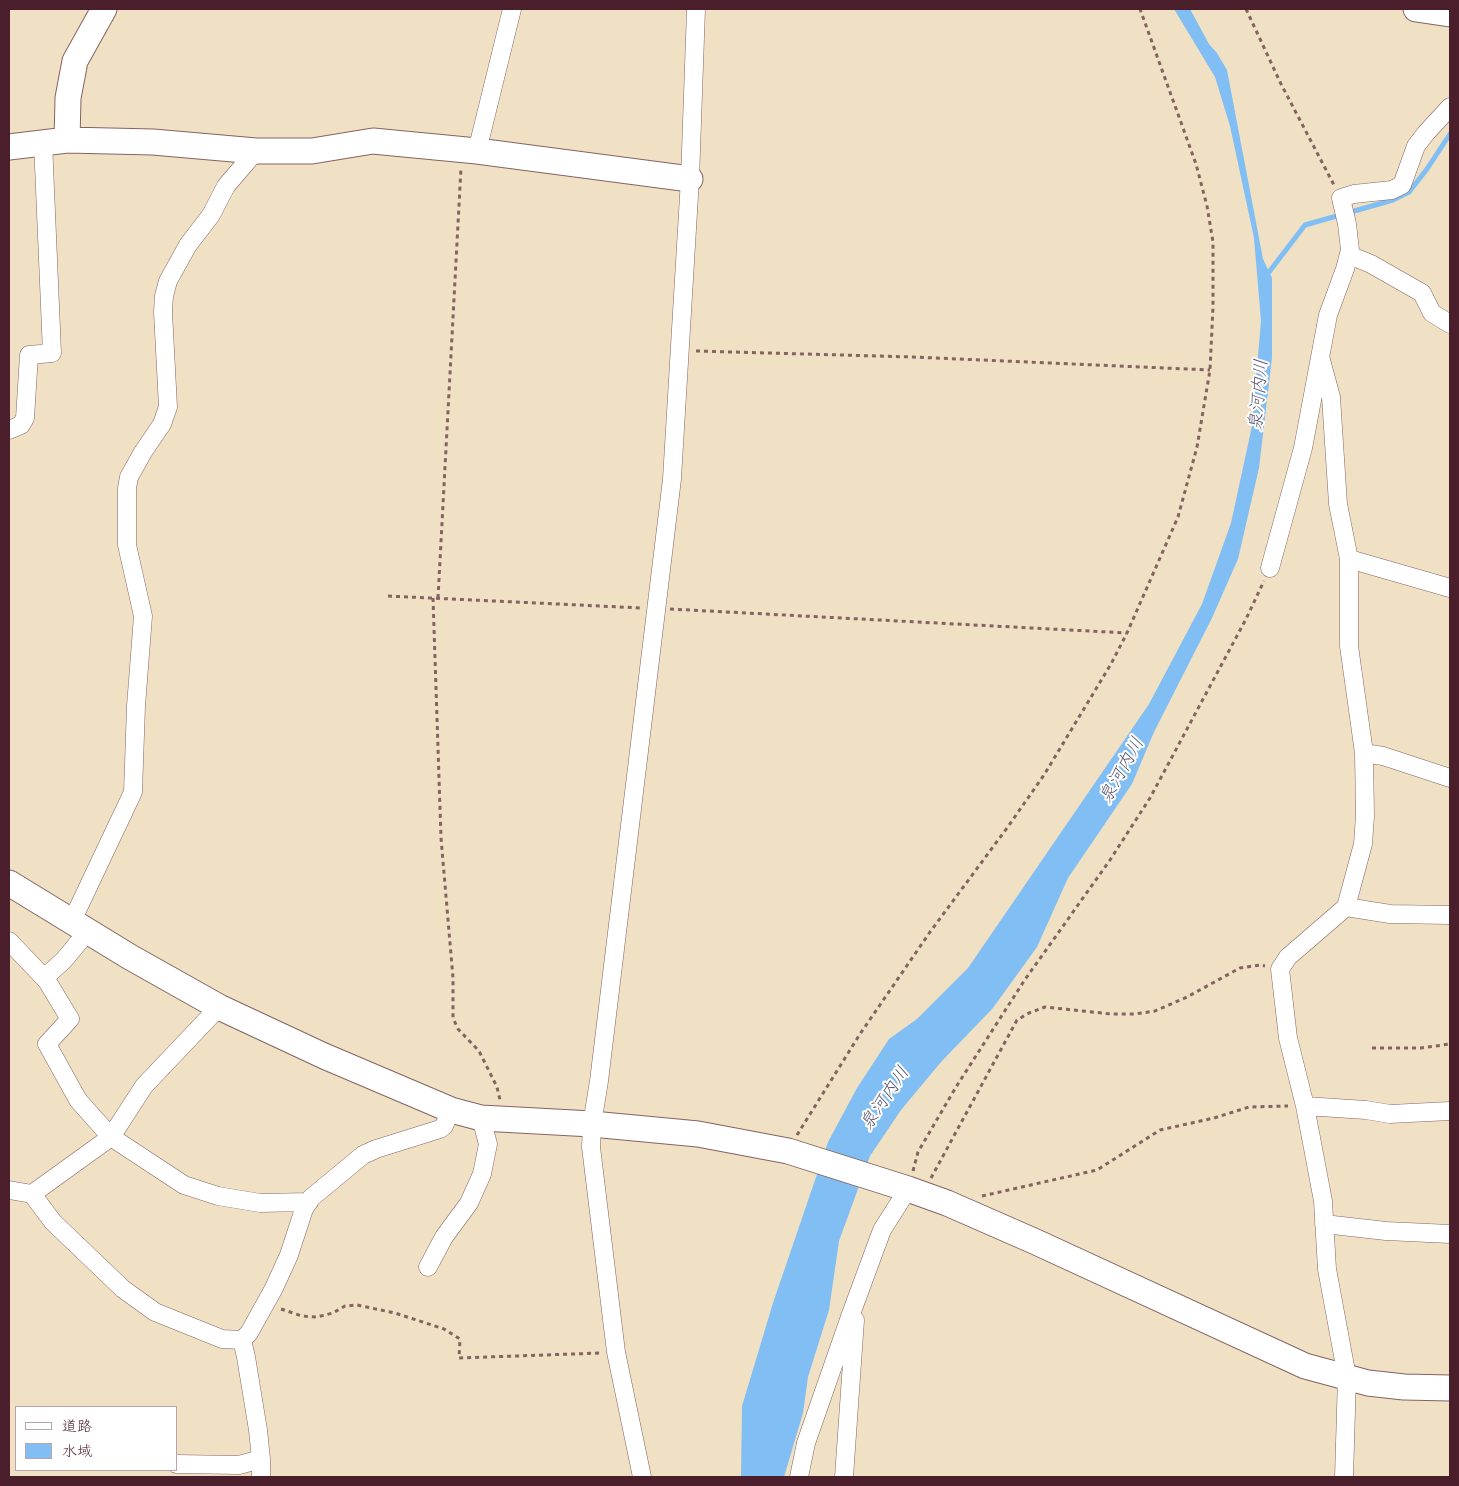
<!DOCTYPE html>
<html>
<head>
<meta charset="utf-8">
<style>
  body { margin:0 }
  #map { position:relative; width:1459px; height:1486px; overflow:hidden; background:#f0e1c4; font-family:"Architects Daughter","Klee One",sans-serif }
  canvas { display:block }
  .frame { position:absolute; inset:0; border:10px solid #4a1f2b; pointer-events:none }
  .legend { position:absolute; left:15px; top:1406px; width:162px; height:65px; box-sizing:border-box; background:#fff; border:1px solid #b7a5aa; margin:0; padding:6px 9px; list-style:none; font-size:15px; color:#4a1f2b }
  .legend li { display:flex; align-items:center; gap:10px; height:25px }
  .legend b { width:25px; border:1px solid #b7a5aa }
</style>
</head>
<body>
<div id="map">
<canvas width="1459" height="1486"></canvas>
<div class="frame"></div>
<ul class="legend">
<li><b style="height:6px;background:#fff"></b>道路</li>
<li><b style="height:14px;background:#81bef4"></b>水域</li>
</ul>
</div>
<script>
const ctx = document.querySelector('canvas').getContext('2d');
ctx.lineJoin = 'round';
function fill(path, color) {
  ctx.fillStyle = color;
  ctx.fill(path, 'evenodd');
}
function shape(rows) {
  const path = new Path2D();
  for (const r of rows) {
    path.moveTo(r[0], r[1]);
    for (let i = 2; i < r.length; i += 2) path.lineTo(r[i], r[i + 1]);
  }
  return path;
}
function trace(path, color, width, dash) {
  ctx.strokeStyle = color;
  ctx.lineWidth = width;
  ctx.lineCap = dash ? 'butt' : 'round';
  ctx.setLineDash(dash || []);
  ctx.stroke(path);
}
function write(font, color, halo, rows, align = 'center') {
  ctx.font = font + ' "Architects Daughter","Klee One",sans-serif';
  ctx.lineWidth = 4;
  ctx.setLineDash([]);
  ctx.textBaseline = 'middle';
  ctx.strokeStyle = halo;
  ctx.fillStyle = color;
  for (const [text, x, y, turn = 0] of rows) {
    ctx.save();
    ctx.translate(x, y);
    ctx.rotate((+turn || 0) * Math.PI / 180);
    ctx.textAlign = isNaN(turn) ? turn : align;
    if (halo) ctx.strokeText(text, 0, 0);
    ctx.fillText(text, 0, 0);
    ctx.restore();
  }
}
fill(shape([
  [1174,9,1190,9,1209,44,1217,53,1227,70,1263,259,1272,278,1272,358,1259,468,1238,559,1212,618,1154,732,1132,784,1068,878,1037,947,993,1008,941,1062,901,1110,870,1156,839,1241,829,1310,808,1377,803,1413,784,1477,741,1477,742,1406,773,1303,828,1142,857,1088,889,1039,917,1019,968,968,1149,704,1202,604,1231,523,1252,426,1261,321,1254,238,1230,126,1215,77]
]), '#81bef4');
trace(shape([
  [1266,276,1305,225,1393,200,1409,192,1427,169,1450,134]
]), '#81bef4', 5);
const street = shape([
  [477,151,512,9],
  [1349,255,1371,264,1422,293,1432,313,1450,324],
  [1321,360,1331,397,1338,504,1349,559,1450,588],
  [9,430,21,425,25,418,29,355,52,353,43,142],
  [1349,559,1349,646,1364,753],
  [1270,568,1303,448,1328,315,1345,269,1350,250,1347,224,1341,198,1354,194,1392,190,1402,185,1416,146,1426,133,1450,107],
  [1346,907,1390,914,1450,915],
  [72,921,133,792,136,706,143,616,127,545,127,488,129,477,143,452,162,424,168,407,163,312,164,296,168,281,188,245,211,215,226,186,256,151],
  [9,941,47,981,70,1019,47,1044,78,1100,111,1137,184,1185,218,1196,260,1203,309,1202],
  [44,978,64,960,88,931],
  [1305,1106,1366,1110,1390,1114,1450,1111],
  [9,1190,32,1194,53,1222,123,1289,155,1312,222,1339,242,1340,249,1333,274,1288,289,1255,304,1209,311,1198,363,1155,376,1149,440,1129,444,1126,451,1110],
  [32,1194,111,1137,144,1086,219,1007],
  [1324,1224,1386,1231,1450,1234],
  [428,1267,444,1237,469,1203,482,1174,488,1144,481,1118],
  [242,1340,246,1357,258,1430,261,1459,261,1477],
  [176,1464,239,1465,261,1459],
  [642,1477,616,1352,591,1147,592,1124,599,1081,672,479,690,179,696,9],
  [799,1477,806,1443,851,1314,882,1230,908,1189],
  [844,1477,855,1320],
  [1344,1477,1347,1377,1327,1269,1323,1201,1305,1106,1288,1038,1280,969,1288,957,1346,907,1363,844,1365,816,1364,753,1383,756,1450,778]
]);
const secondary = shape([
  [1416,9,1450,14],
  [67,140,68,98,75,61,104,9],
  [9,147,67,140,153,142,256,151,312,151,373,141,477,151,690,179],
  [9,883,130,957,219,1007,324,1056,451,1110,481,1118,592,1124,698,1134,788,1151,908,1189,947,1203,1036,1242,1305,1366,1368,1383,1404,1387,1450,1388]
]);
trace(street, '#846361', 19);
trace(secondary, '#846361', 27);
trace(shape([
  [1246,9,1281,84,1334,185],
  [696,351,913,357,1210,370],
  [388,596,642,608],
  [433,598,441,838,453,978,453,1018,458,1029,479,1051,497,1087,500,1100],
  [438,598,461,168],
  [670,609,1127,633],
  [1372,1048,1421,1048,1450,1044],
  [797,1135,860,1034,930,932,1007,828,1044,775,1111,664,1127,633,1178,517,1197,447,1210,370,1213,307,1213,242,1207,206,1196,164,1140,9],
  [913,1171,918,1152,956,1087,1024,981,1110,860,1150,798,1246,619,1264,581],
  [931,1178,1017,1020,1029,1013,1045,1007,1111,1014,1135,1014,1155,1011,1187,997,1240,968,1260,965,1265,966],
  [982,1196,1097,1170,1160,1130,1214,1118,1249,1107,1288,1106],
  [281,1309,302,1316,317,1317,333,1313,345,1306,357,1305,395,1313,444,1329,460,1339,459,1358,601,1353]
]), '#846361', 3, [4, 4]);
trace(street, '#fff', 18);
trace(secondary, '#fff', 25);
write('italic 18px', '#5d5771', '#fff', [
  ["泉河内川",1260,395,-85],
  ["泉河内川",1123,771,-61],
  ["泉河内川",886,1099,-56]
]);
</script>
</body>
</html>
